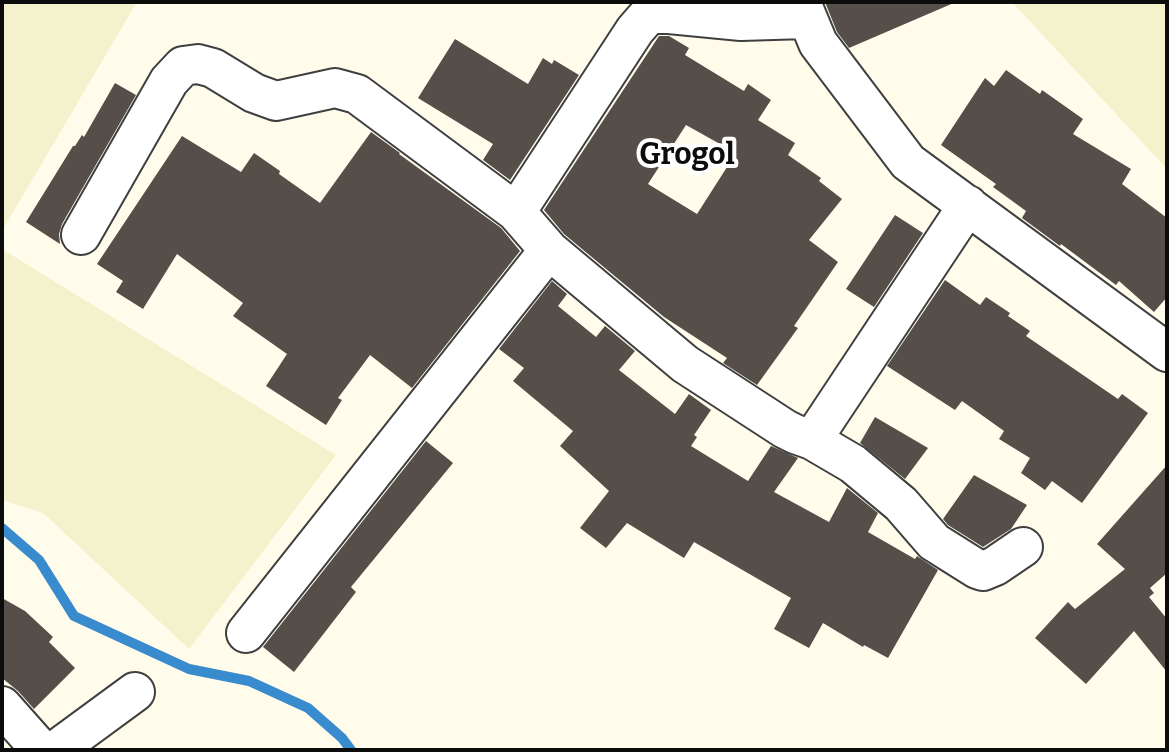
<!DOCTYPE html>
<html>
<head>
<meta charset="utf-8">
<style>
  body { margin:0 }
  #map { position:relative; width:1169px; height:752px; overflow:hidden; background:#fffcec; font-family:Bitter,serif }
  canvas { display:block }
  .frame { position:absolute; inset:0; border:4px solid #0c0c0c; pointer-events:none }
</style>
</head>
<body>
<div id="map">
<canvas width="1169" height="752"></canvas>
<div class="frame"></div>
</div>
<script>
const ctx = document.querySelector('canvas').getContext('2d');
ctx.lineJoin = 'round';
function fill(path, color) {
  ctx.fillStyle = color;
  ctx.fill(path, 'evenodd');
}
function shape(rows) {
  const path = new Path2D();
  for (const r of rows) {
    path.moveTo(r[0], r[1]);
    for (let i = 2; i < r.length; i += 2) path.lineTo(r[i], r[i + 1]);
  }
  return path;
}
function trace(path, color, width, dash) {
  ctx.strokeStyle = color;
  ctx.lineWidth = width;
  ctx.lineCap = dash ? 'butt' : 'round';
  ctx.setLineDash(dash || []);
  ctx.stroke(path);
}
function write(font, color, halo, rows, align = 'center') {
  ctx.font = font + ' Bitter,serif';
  ctx.lineWidth = 8;
  ctx.setLineDash([]);
  ctx.textBaseline = 'middle';
  ctx.strokeStyle = halo;
  ctx.fillStyle = color;
  for (const [text, x, y, turn = 0] of rows) {
    ctx.save();
    ctx.translate(x, y);
    ctx.rotate((+turn || 0) * Math.PI / 180);
    ctx.textAlign = isNaN(turn) ? turn : align;
    if (halo) ctx.strokeText(text, 0, 0);
    ctx.fillText(text, 0, 0);
    ctx.restore();
  }
}
fill(shape([
  [2,2,137,2,2,231],
  [1012,2,1167,2,1167,169],
  [2,249,336,455,189,649,43,513,2,500]
]), '#f4f2cc');
trace(shape([
  [2,528,39,560,74,616,189,669,249,681,308,708,342,738,351,750]
]), '#388bcc', 10);
fill(shape([
  [825,2,956,2,849,48,837,32],
  [659,36,669,36,689,48,685,55,744,91,748,84,771,100,758,120,795,143,788,155,821,178,819,181,842,199,809,240,838,262,794,326,798,328,757,385,723,363,727,358,664,317,564,234,544,210],
  [686,125,736,153,697,214,648,184],
  [455,39,528,84,543,58,552,64,554,60,579,75,510,180,483,160,493,144,418,98],
  [1006,70,1040,94,1042,90,1083,119,1073,134,1131,169,1122,184,1167,218,1167,297,1154,312,1119,281,1116,285,1061,244,1060,246,1022,218,1026,211,993,187,996,184,941,145,985,78,994,86],
  [115,83,136,95,62,224,59,234,60,244,26,222,73,146,75,146,82,135,84,137],
  [371,132,400,153,399,154,501,228,520,251,412,388,370,355,338,398,342,400,326,425,266,386,287,354,233,316,243,303,177,254,143,309,116,292,123,281,97,264,182,136,241,172,254,153,280,171,279,174,320,203],
  [895,215,923,233,874,307,846,289],
  [945,280,980,305,986,297,1010,313,1008,316,1030,331,1026,336,1118,399,1122,394,1148,413,1082,503,1052,481,1045,490,1021,473,1030,458,999,439,1004,431,962,401,955,410,887,366],
  [552,281,567,294,558,306,596,337,605,326,635,351,619,370,675,414,689,394,711,410,694,435,697,437,691,446,748,481,771,446,798,458,774,492,829,522,847,488,878,513,868,532,915,559,917,556,938,570,888,658,864,645,863,647,823,623,809,648,774,629,791,598,694,542,684,558,627,523,606,548,580,528,609,491,560,446,573,431,513,381,524,368,499,349],
  [875,417,928,448,905,479,860,443],
  [426,441,453,463,351,587,356,592,294,672,263,647],
  [1167,465,1167,573,1150,588,1154,593,1149,597,1167,619,1167,672,1134,631,1086,684,1035,638,1068,602,1075,609,1125,569,1097,544],
  [974,475,1027,505,1011,529,983,547,948,525,943,519],
  [2,598,25,611,53,637,49,642,75,668,34,709,18,691,2,678]
]), '#554e49');
const street = shape([
  [801,2,818,43,908,162,1167,352],
  [516,212,635,30,649,14,669,14,741,21,806,19],
  [81,235,169,81,183,66,198,64,213,68,254,93,276,101,335,88,357,94,516,212,549,250,685,364,785,429,795,434,812,440,968,205],
  [812,440,853,464,901,504,934,542,977,569,983,571,995,566,1023,547],
  [246,633,549,250],
  [2,706,41,750],
  [56,750,135,692]
]);
trace(street, '#3f3f3f', 42);
trace(street, '#fff', 38);
write('bold 30px', '#0c0c0c', '#fff', [
  ["Grogol",687,156]
]);
</script>
</body>
</html>
